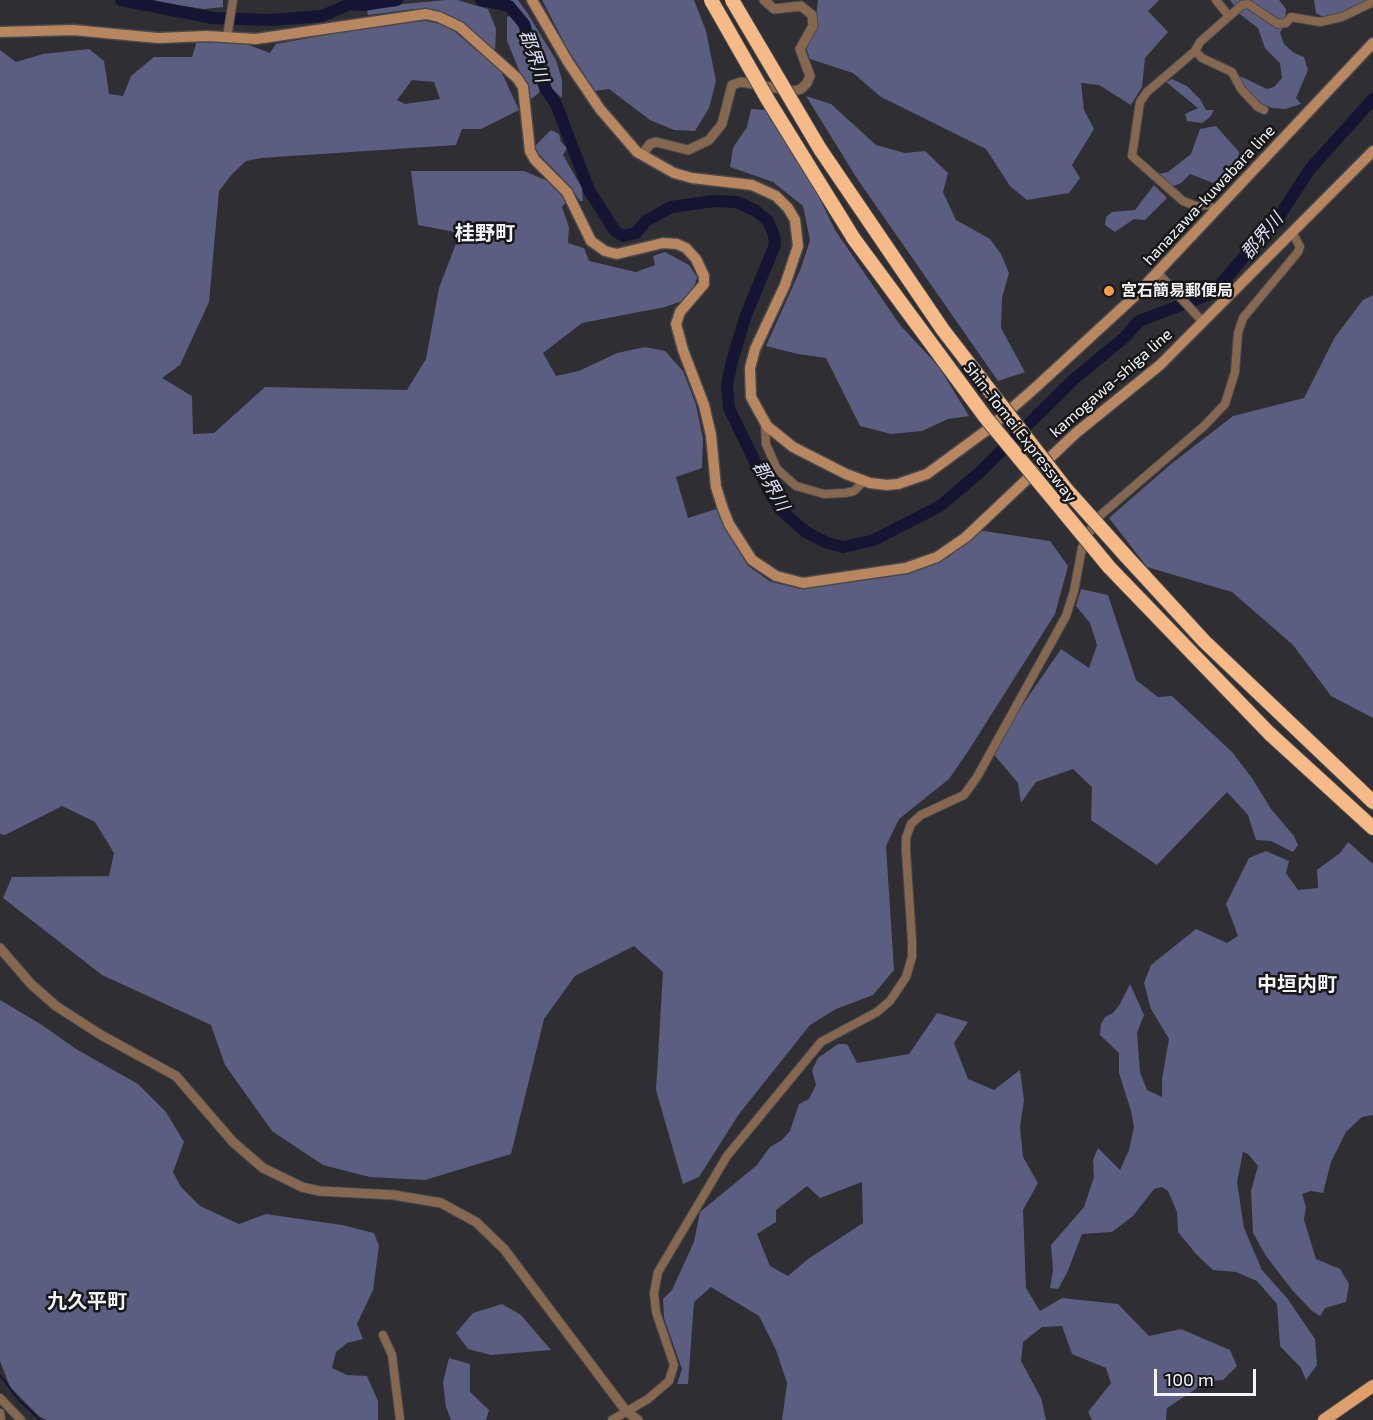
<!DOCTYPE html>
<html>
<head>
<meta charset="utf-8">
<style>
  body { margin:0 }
  #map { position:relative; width:1373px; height:1420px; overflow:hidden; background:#2e2e33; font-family:"Exo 2",sans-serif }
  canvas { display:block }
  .scale { position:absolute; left:1154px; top:1369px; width:102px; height:27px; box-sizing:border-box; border:3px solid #f3f4f7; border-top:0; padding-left:8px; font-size:18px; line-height:21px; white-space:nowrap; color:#f3f4f7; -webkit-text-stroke:4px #171719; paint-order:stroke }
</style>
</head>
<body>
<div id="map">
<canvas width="1373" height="1420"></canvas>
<div class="scale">100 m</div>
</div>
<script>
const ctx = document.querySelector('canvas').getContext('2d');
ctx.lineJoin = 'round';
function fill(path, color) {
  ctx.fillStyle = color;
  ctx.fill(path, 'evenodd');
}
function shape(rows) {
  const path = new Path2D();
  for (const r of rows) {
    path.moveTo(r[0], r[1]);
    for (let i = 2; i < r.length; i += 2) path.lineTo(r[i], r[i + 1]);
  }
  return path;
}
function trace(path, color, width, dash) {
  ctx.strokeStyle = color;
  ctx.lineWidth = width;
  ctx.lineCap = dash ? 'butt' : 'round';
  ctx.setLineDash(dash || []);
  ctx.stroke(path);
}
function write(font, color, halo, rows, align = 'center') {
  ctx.font = font + ' "Exo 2","Noto Sans JP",sans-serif';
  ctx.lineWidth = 5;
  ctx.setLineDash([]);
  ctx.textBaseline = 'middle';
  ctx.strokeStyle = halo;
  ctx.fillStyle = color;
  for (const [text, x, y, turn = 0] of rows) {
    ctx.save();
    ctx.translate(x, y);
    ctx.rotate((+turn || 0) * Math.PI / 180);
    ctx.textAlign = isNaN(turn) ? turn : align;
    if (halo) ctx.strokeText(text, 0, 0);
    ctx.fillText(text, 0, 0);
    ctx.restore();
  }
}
fill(shape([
  [142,0,223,0,223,7,204,9],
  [446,0,457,0,488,9,496,29,495,52,436,11,414,9,368,15,367,11,382,6],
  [500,0,518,0,528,14,556,60,562,80,562,98,552,89,534,33,521,13,514,5],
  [542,0,694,0,706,31,716,81,709,108,695,131,674,130,650,120,609,89,595,91,568,50],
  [818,0,1159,0,1148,11,1168,32,1145,58,1142,87,1131,105,1099,85,1081,83,1084,110,1094,129,1072,165,1080,178,1069,193,1027,200,1010,186,986,149,881,97,853,73,810,59,803,39,816,17],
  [1230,0,1279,0,1286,9,1285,23,1280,33,1284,44,1294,53,1304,57,1308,70,1296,98,1301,104,1285,109,1272,108,1259,103,1243,86,1240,76,1267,89,1274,87,1282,78,1280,63,1265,48,1258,28,1241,15],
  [1314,0,1369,0,1328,20,1316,13],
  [512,15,530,45,532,65,540,92,531,99,507,41,507,17],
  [426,21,448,26,501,71,519,110,481,129,462,129,456,145,261,158,246,161,233,173,219,191,209,302,180,365,162,378,192,396,193,434,214,433,265,387,407,390,426,359,439,288,460,233,418,225,411,171,524,171,548,181,567,201,562,207,569,227,568,243,584,248,589,261,636,272,655,265,653,256,665,252,689,265,697,277,694,288,682,301,665,307,582,323,543,353,556,376,579,371,617,353,645,347,665,351,683,371,696,405,703,439,702,468,676,477,688,518,716,509,748,566,771,582,801,589,888,577,921,569,949,557,977,530,1050,541,1068,566,1055,614,967,753,949,779,899,819,886,846,894,970,873,995,836,1009,810,1025,739,1114,699,1177,683,1184,656,1090,663,972,634,946,575,976,544,1019,511,1154,425,1180,370,1177,323,1165,272,1131,225,1065,211,1025,102,975,3,898,12,877,109,876,114,853,95,822,62,806,5,835,0,834,0,50,16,62,43,54,89,49,104,61,109,94,123,96,131,76,154,57,192,57,197,41,241,42,270,53,276,44,396,22],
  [412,80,434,82,440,99,405,104,397,100],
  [1172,79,1187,86,1200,99,1206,110,1214,110,1210,117,1202,123,1187,121,1185,114,1198,108,1166,82],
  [806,96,831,104,876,145,905,153,925,151,948,173,943,192,956,220,990,239,1001,254,1009,273,1002,298,1001,328,1025,372,998,381,858,180],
  [751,109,765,110,819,197,835,230,900,325,939,367,969,416,948,419,922,431,891,434,860,426,826,358,798,354,766,346,801,268,810,240,803,206,773,182,730,167,733,148,747,127],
  [1216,126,1239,152,1238,163,1216,184,1190,174,1181,183,1171,187,1157,174,1168,172,1191,154,1200,129],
  [551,130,559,134,561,142,567,148,563,155,582,188,583,201,580,201,569,185,535,150,535,146],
  [1154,185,1167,198,1145,220,1134,219,1115,232,1105,225,1106,217,1112,212,1135,210],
  [1373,295,1373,718,1331,696,1293,645,1232,592,1147,567,1109,518,1171,464,1233,416,1304,398,1335,337,1363,300],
  [1081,589,1108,595,1136,680,1158,697,1172,696,1232,752,1252,778,1271,809,1294,836,1298,845,1293,852,1271,841,1256,840,1248,815,1227,792,1157,865,1091,820,1092,787,1073,769,1036,782,1021,803,1018,783,991,751,1061,649,1089,668,1097,645,1090,623,1076,606],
  [1348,842,1373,864,1373,1115,1362,1117,1346,1132,1331,1162,1323,1193,1311,1191,1302,1194,1306,1207,1304,1220,1316,1259,1340,1269,1349,1284,1346,1302,1325,1308,1320,1316,1312,1311,1293,1291,1266,1256,1253,1233,1251,1191,1258,1166,1248,1154,1243,1152,1237,1182,1244,1228,1262,1270,1287,1298,1315,1339,1317,1365,1306,1380,1301,1368,1280,1346,1277,1304,1257,1281,1236,1272,1213,1270,1196,1254,1178,1232,1177,1212,1168,1191,1162,1187,1154,1189,1133,1216,1112,1232,1082,1234,1067,1273,1058,1289,1050,1288,1053,1270,1051,1245,1084,1207,1094,1177,1093,1160,1098,1148,1120,1170,1129,1150,1134,1127,1131,1111,1119,1073,1119,1053,1100,1035,1101,1024,1105,1017,1113,1013,1120,1004,1130,984,1144,1015,1137,1033,1140,1072,1147,1090,1162,1097,1162,1079,1169,1039,1151,1009,1144,983,1151,965,1196,929,1227,943,1238,936,1226,904,1249,858,1266,851,1289,861,1286,873,1298,890,1318,888,1317,870,1340,853],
  [0,1000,42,1025,76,1049,138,1084,166,1112,184,1142,173,1172,181,1187,200,1206,239,1224,266,1214,342,1225,374,1233,379,1246,373,1290,357,1324,363,1339,347,1343,336,1352,332,1368,347,1375,367,1376,378,1401,378,1420,47,1420,40,1417,10,1387,0,1361],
  [937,1013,968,1022,954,1043,968,1079,994,1090,1020,1070,1024,1100,1020,1127,1023,1157,1038,1183,1023,1210,1026,1288,1040,1311,1062,1298,1118,1304,1149,1336,1181,1329,1230,1350,1237,1366,1223,1380,1208,1381,1167,1408,1166,1420,1092,1420,1088,1412,1111,1383,1106,1368,1072,1354,1062,1326,1042,1327,1023,1342,1021,1361,1041,1398,1046,1420,782,1420,787,1383,776,1350,759,1316,711,1287,694,1302,688,1384,677,1384,682,1369,664,1318,663,1299,672,1290,694,1242,700,1212,757,1165,770,1147,782,1140,790,1131,799,1104,809,1099,816,1085,812,1070,818,1058,838,1044,847,1044,857,1063,909,1054],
  [862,1182,863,1223,808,1259,788,1276,770,1266,757,1234,776,1222,776,1210,807,1186,820,1198],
  [502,1304,521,1315,551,1350,491,1355,468,1349,456,1333,473,1313],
  [449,1358,470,1364,470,1392,489,1410,486,1420,451,1420,446,1407,443,1382]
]), '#5b5d81');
trace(shape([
  [0,1375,19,1400,40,1420]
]), '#151432', 2);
trace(shape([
  [121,0,213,18,271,20,322,16,350,4,362,5,397,0],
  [481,0,509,6,524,24,546,90,556,104,589,190,615,231,623,236,636,233,646,221,671,207,714,201,737,202,756,211,768,221,774,235,775,245,746,315,732,361,727,385,729,408,771,495,782,511,806,532,827,543,843,547,874,540,940,506,980,472,1073,380,1125,337,1139,321,1213,293,1280,215,1310,169,1373,99]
]), '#151432', 12);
const minor = shape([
  [1216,0,1228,15],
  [227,37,233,0],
  [1195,51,1202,58,1232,72,1241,89,1258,107,1264,110],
  [1216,210,1208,205,1196,206,1183,201,1132,156,1140,102,1147,92,1195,51,1200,42,1242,5,1248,4,1278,24,1286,23,1291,17,1320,22,1342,17,1373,2],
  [1157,272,1202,321],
  [765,424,766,444,777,469,796,486,824,494,845,493,854,491,864,481],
  [383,1335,392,1355,400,1420],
  [0,1398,21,1420],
  [0,1413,1,1420],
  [612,1420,648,1399,669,1381,674,1365,656,1312,654,1293,658,1272,727,1156,821,1042,877,1012,890,1001,906,977,912,957,912,941,906,851,906,838,911,824,921,815,964,795,977,777,1066,616,1074,591,1082,548,1096,519,1204,426,1225,404,1235,372,1238,333,1243,318,1298,252,1300,247,1292,232]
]);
const tertiary = shape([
  [642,155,650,144,656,142,688,150,709,140,722,124,732,85,741,82,794,91,801,89,807,83,810,76,800,49,813,26,812,15,801,6,774,9,764,0],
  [0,948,31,984,56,1006,101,1035,176,1076,233,1142,263,1168,302,1187,319,1191,394,1195,441,1203,476,1222,504,1249,626,1411,638,1420]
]);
const secondary = shape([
  [532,0,568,62,600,109,637,152,674,173,692,178,752,185,776,196,788,208,795,220,798,246,785,285,755,349,750,368,751,397,767,426,793,447,846,474,870,483,887,485,898,484,927,474,987,430,1035,388,1135,296,1373,43],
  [0,32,73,30,158,38,207,36,256,39,426,14,439,17,460,27,517,78,523,87,530,151,535,160,567,192,591,241,605,251,617,254,663,243,677,244,686,248,696,259,704,276,704,284,680,312,676,324,683,350,704,405,711,435,716,487,723,509,729,524,752,560,776,576,803,583,906,568,937,557,966,537,1076,433,1160,365,1373,151]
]);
const primary = shape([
  [1324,1420,1373,1386]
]);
const motorway = shape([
  [1125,555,1204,641,1373,802],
  [1109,567,1269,733,1373,828]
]);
trace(minor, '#4a4a4e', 10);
trace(tertiary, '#4a4a4e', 11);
trace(secondary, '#4a4a4e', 13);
trace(primary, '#4a4a4e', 14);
trace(motorway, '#4a4a4e', 16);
trace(minor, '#866850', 8);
trace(tertiary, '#866850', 9);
trace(secondary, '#b88760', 10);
trace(primary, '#de9f6c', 12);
trace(motorway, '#f6ba89', 14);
const motorwayBridge = shape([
  [711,0,768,100,854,239,986,418,1109,567],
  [732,0,820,149,943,330,1066,489,1125,555]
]);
trace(motorwayBridge, '#4a4a4e', 16, []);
trace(motorwayBridge, '#f6ba89', 14);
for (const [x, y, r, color] of [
  [1109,291,6,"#fa9f4e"]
]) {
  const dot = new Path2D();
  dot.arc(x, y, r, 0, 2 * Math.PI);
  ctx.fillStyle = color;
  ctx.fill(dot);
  trace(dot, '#171719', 2);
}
write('16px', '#f3f4f7', '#171719', [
  ["hanazawa-kuwabara line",1209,195,-47],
  ["kamogawa-shiga line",1111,383,-41],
  ["Shin-Tomei Expressway",1020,432,52]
]);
write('bold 16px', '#f3f4f7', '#171719', [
  ["宮石簡易郵便局",1121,291]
], 'left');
write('italic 18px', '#dddff9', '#171719', [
  ["郡界川",534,56,71],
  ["郡界川",1262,236,-50],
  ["郡界川",771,486,60]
]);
write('bold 20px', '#f3f4f7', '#171719', [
  ["桂野町",485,233],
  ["中垣内町",1297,984],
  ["九久平町",87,1301]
]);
</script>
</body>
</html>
